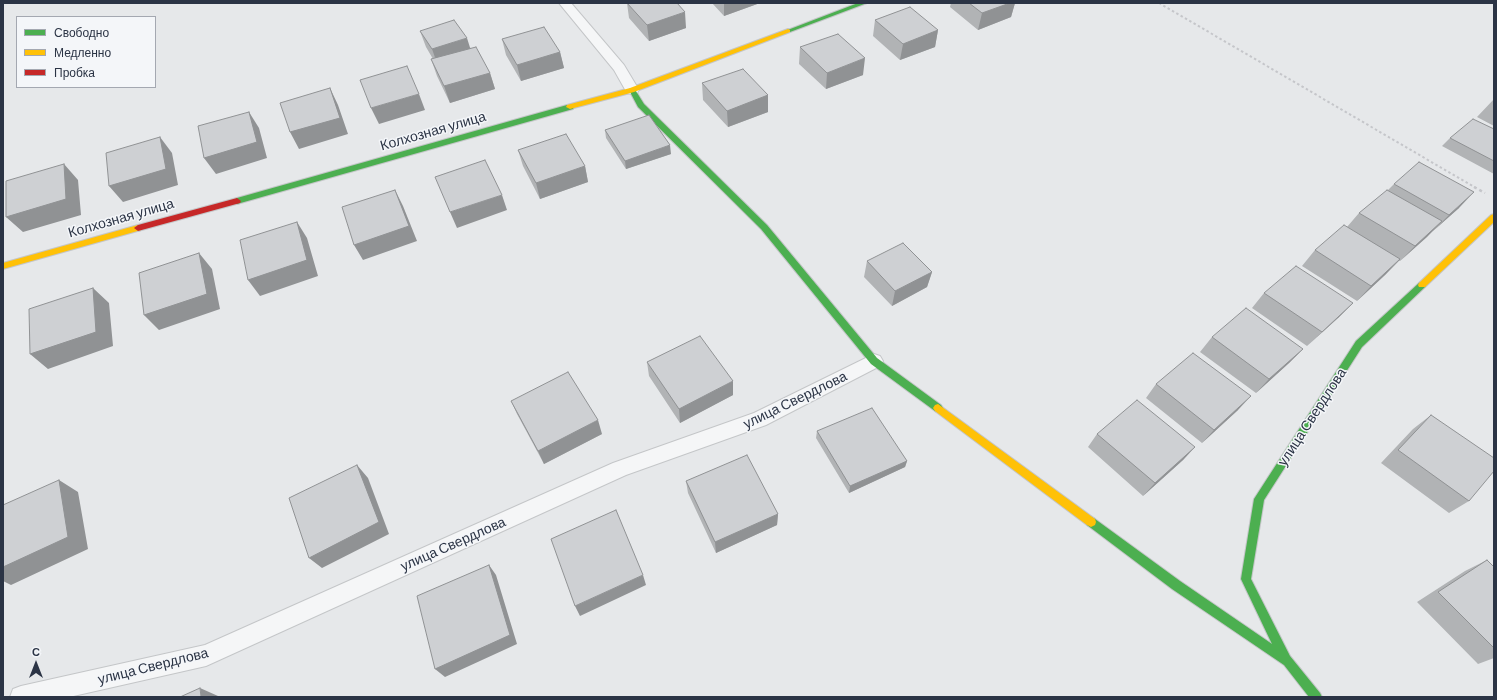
<!DOCTYPE html>
<html>
<head>
<meta charset="utf-8">
<style>
  body { margin:0 }
  #map { position:relative; width:1497px; height:700px; overflow:hidden; background:#e6e8ea; font-family:Barlow,sans-serif }
  canvas { display:block }
  .frame { position:absolute; inset:0; border:4px solid #2b3445; pointer-events:none }
  .legend { position:absolute; left:16px; top:16px; width:140px; height:72px; box-sizing:border-box; background:#f4f6f9; border:1px solid #a4a8b1; margin:0; padding:5px 7px; list-style:none; font-size:12px; color:#2b3445 }
  .legend li { display:flex; align-items:center; gap:8px; height:20px }
  .legend b { width:20px; border:1px solid #a4a8b1 }
  .north { position:absolute; left:16px; top:644px; width:40px; height:40px; -webkit-text-stroke:3px #f4f6f9; paint-order:stroke; rotate:0deg; font-size:11px; font-weight:700; line-height:16px; text-align:center; color:#2b3445 }
  .north::after { content:''; display:block; margin:auto; width:14px; height:18px; background:#2b3445; clip-path:polygon(50% 0,100% 100%,50% 72%,0 100%) }
</style>
</head>
<body>
<div id="map">
<canvas width="1497" height="700"></canvas>
<div class="frame"></div>
<ul class="legend">
<li><b style="height:5px;background:#4caf50"></b>Свободно</li>
<li><b style="height:5px;background:#ffc107"></b>Медленно</li>
<li><b style="height:5px;background:#c62828"></b>Пробка</li>
</ul>
<div class="north">С</div>
</div>
<script>
const ctx = document.querySelector('canvas').getContext('2d');
ctx.lineJoin = 'round';
function shape(rows) {
  const path = new Path2D();
  for (const r of rows) {
    path.moveTo(r[0], r[1]);
    for (let i = 2; i < r.length; i += 2) path.lineTo(r[i], r[i + 1]);
  }
  return path;
}
function trace(path, color, width, dash) {
  ctx.strokeStyle = color;
  ctx.lineWidth = width;
  ctx.lineCap = dash ? 'butt' : 'round';
  ctx.setLineDash(dash || []);
  ctx.stroke(path);
}
function fill(path, color) {
  ctx.fillStyle = color;
  ctx.fill(path, 'evenodd');
}
function write(font, color, halo, rows, align = 'center') {
  ctx.font = font + ' Barlow,sans-serif';
  ctx.lineWidth = 3;
  ctx.setLineDash([]);
  ctx.textBaseline = 'middle';
  ctx.strokeStyle = halo;
  ctx.fillStyle = color;
  for (const [text, x, y, turn = 0] of rows) {
    ctx.save();
    ctx.translate(x, y);
    ctx.rotate((+turn || 0) * Math.PI / 180);
    ctx.textAlign = isNaN(turn) ? turn : align;
    if (halo) ctx.strokeText(text, 0, 0);
    ctx.fillText(text, 0, 0);
    ctx.restore();
  }
}
const lane = shape([
  [559,3,571,3,624,65,639,90,637,93,632,94,627,93,614,70,559,3],
  [874,354,880,356,883,361,880,366,766,425,626,475,206,666,69,697,10,697,13,689,21,686,205,645,613,463,754,413,874,354]
]);
const fast = shape([
  [858,3,867,3,790,32,785,31,858,3],
  [630,88,634,88,644,104,767,225,877,358,941,405,943,408,941,411,938,412,935,411,871,364,761,229,638,107,629,90,630,88],
  [567,105,570,105,574,107,573,109,237,204,233,201,237,198,567,105],
  [1422,282,1426,285,1425,287,1362,347,1264,500,1251,579,1290,656,1320,693,1322,697,1309,697,1284,665,1172,589,1087,525,1086,522,1087,519,1091,517,1095,519,1180,581,1272,644,1241,579,1254,499,1356,341,1419,283,1422,282]
]);
const slow = shape([
  [788,29,790,30,790,32,634,92,570,109,566,107,567,105,630,88,788,29],
  [1494,214,1494,222,1425,287,1419,287,1418,285,1419,283,1491,215,1494,214],
  [138,225,142,228,141,230,3,269,3,263,138,225],
  [938,404,1095,519,1096,522,1095,525,1091,527,1087,525,935,411,933,408,935,405,938,404]
]);
const jam = shape([
  [237,198,241,201,240,203,138,231,134,228,138,225,237,198]
]);
trace(lane, '#c4c6c8', 2);
trace(fast, '#c4c6c8', 2);
trace(slow, '#c4c6c8', 2);
trace(jam, '#c4c6c8', 2);
trace(shape([
  [1159,3,1476,188]
]), '#c5c6ca', 2, [2.5, 2.5]);
trace(shape([
  [1474,187,1485,193]
]), '#c5c6ca', 2.5, [3, 3]);
fill(lane, '#f5f6f7');
fill(fast, '#4caf50');
fill(slow, '#ffc107');
fill(jam, '#c62828');
fill(shape([
  [627,3,677,3,686,28,649,41,629,18],
  [712,3,760,3,724,16],
  [951,3,1015,3,1011,17,978,30,950,7],
  [875,20,938,30,935,47,900,60,873,36],
  [420,31,471,48,490,73,495,89,450,103,437,76,431,59,433,59,426,47],
  [502,39,560,52,564,68,521,81,506,55],
  [800,47,863,75,826,89,799,64],
  [702,83,768,95,768,112,728,127,703,100],
  [1494,99,1494,126,1477,117],
  [1494,129,1494,174,1442,146,1450,138],
  [605,130,671,154,626,169,606,138],
  [518,150,585,166,588,182,540,199,523,166],
  [1394,184,1459,208,1433,231,1400,261,1399,261,1385,275,1357,301,1302,266,1315,250,1347,227,1359,213,1388,190],
  [867,261,932,272,927,287,892,306,864,277],
  [1264,293,1353,303,1338,318,1307,346,1252,308],
  [1212,337,1303,349,1289,363,1256,393,1200,352],
  [647,362,733,395,680,423,649,376],
  [1156,384,1238,410,1202,443,1146,398],
  [511,401,602,434,544,464,517,414],
  [1431,415,1469,501,1449,513,1381,463,1413,429],
  [817,431,907,461,905,467,849,493,816,438],
  [1097,434,1195,447,1183,460,1143,496,1088,447],
  [686,481,778,514,777,525,716,553,688,493],
  [1487,560,1494,567,1494,658,1478,664,1417,602,1465,571]
]), '#b1b3b5');
fill(shape([
  [724,3,760,3,724,16],
  [1010,3,1015,3,1011,17,978,30,982,13],
  [685,12,686,28,649,41,647,25],
  [938,30,935,47,900,60,903,44],
  [467,38,472,54,438,66,432,49],
  [560,52,564,68,521,81,517,65],
  [865,58,863,75,826,89,827,73],
  [490,73,495,89,450,103,444,86],
  [330,88,338,105,348,134,299,149,290,132],
  [419,94,425,110,379,124,371,108],
  [768,95,768,112,728,127,727,111],
  [249,112,259,128,267,158,216,174,204,158],
  [160,137,172,153,178,185,123,202,109,186],
  [670,145,671,154,626,169,625,161],
  [64,164,78,180,81,215,23,232,6,217],
  [585,166,588,182,540,199,536,183],
  [395,190,403,206,417,241,363,260,354,245],
  [1474,192,1459,208,1433,231,1449,215],
  [502,195,507,210,457,228,450,212],
  [1442,221,1427,237,1400,261,1415,246],
  [297,222,307,238,318,276,260,296,248,280],
  [199,253,212,269,220,309,159,330,144,315],
  [1400,259,1385,275,1357,301,1371,286],
  [932,272,927,287,892,306,895,291],
  [93,288,109,303,113,346,48,369,30,354],
  [1353,303,1338,318,1307,346,1322,332],
  [1303,349,1289,363,1256,393,1269,379],
  [733,381,733,395,680,423,679,409],
  [1251,396,1238,410,1202,443,1214,430],
  [598,420,602,434,544,464,538,451],
  [1195,447,1183,460,1143,496,1155,483],
  [907,461,905,467,849,493,850,486],
  [357,465,368,478,389,534,322,568,309,558],
  [59,480,78,492,88,549,11,585,3,581,3,567],
  [778,514,777,525,716,553,715,542],
  [489,565,496,575,517,644,445,677,435,669],
  [643,575,646,585,580,616,575,606],
  [200,688,218,696,218,697,201,697]
]), '#909294');
const building = shape([
  [627,3,677,3,685,12,647,25,627,3],
  [969,3,1010,3,982,13,969,3],
  [910,7,938,30,903,44,875,20,910,7],
  [454,20,467,38,432,49,420,31,454,20],
  [544,27,560,52,517,65,502,39,544,27],
  [838,34,865,58,827,73,800,47,838,34],
  [476,47,490,73,444,86,431,59,476,47],
  [407,66,419,94,371,108,360,80,407,66],
  [743,69,768,95,727,111,702,83,743,69],
  [330,88,340,118,290,132,280,103,330,88],
  [249,112,257,142,204,158,198,126,249,112],
  [649,115,670,145,625,161,605,130,649,115],
  [1473,119,1494,129,1494,161,1450,138,1473,119],
  [566,134,585,166,536,183,518,150,566,134],
  [160,137,166,169,109,186,106,153,160,137],
  [485,160,502,195,450,212,435,177,485,160],
  [1419,162,1474,192,1449,215,1394,184,1419,162],
  [64,164,66,199,6,217,6,181,64,164],
  [395,190,409,226,354,245,342,207,395,190],
  [1387,190,1442,221,1415,246,1359,213,1387,190],
  [297,222,307,260,248,280,240,240,297,222],
  [1344,225,1400,259,1371,286,1315,250,1344,225],
  [903,243,932,272,895,291,867,261,903,243],
  [199,253,207,294,144,315,139,273,199,253],
  [1296,266,1353,303,1322,332,1264,293,1296,266],
  [93,288,96,332,30,354,29,309,93,288],
  [1246,308,1303,349,1269,379,1212,337,1246,308],
  [700,336,733,381,679,409,647,362,700,336],
  [1193,353,1251,396,1214,430,1156,384,1193,353],
  [568,372,598,420,538,451,511,401,568,372],
  [1137,400,1195,447,1155,483,1097,434,1137,400],
  [872,408,907,461,850,486,817,431,872,408],
  [1431,415,1494,458,1494,471,1469,501,1398,450,1431,415],
  [747,455,778,514,715,542,686,481,747,455],
  [357,465,379,522,309,558,289,498,357,465],
  [59,480,68,537,3,567,3,505,59,480],
  [616,510,643,575,575,606,551,539,616,510],
  [1487,560,1494,567,1494,648,1438,592,1487,560],
  [489,565,510,635,435,669,417,596,489,565],
  [200,688,201,697,180,697,200,688]
]);
fill(building, '#ced0d3');
trace(building, '#909294', 1);
write('14px', '#2b3445', '#f4f6f9', [
  ["Колхозная улица",433,131,-16],
  ["Колхозная улица",121,218,-16],
  ["улица Свердлова",795,400,-26],
  ["улица Свердлова",1312,417,-57],
  ["улица Свердлова",453,544,-24],
  ["улица Свердлова",153,666,-14]
]);
</script>
</body>
</html>
